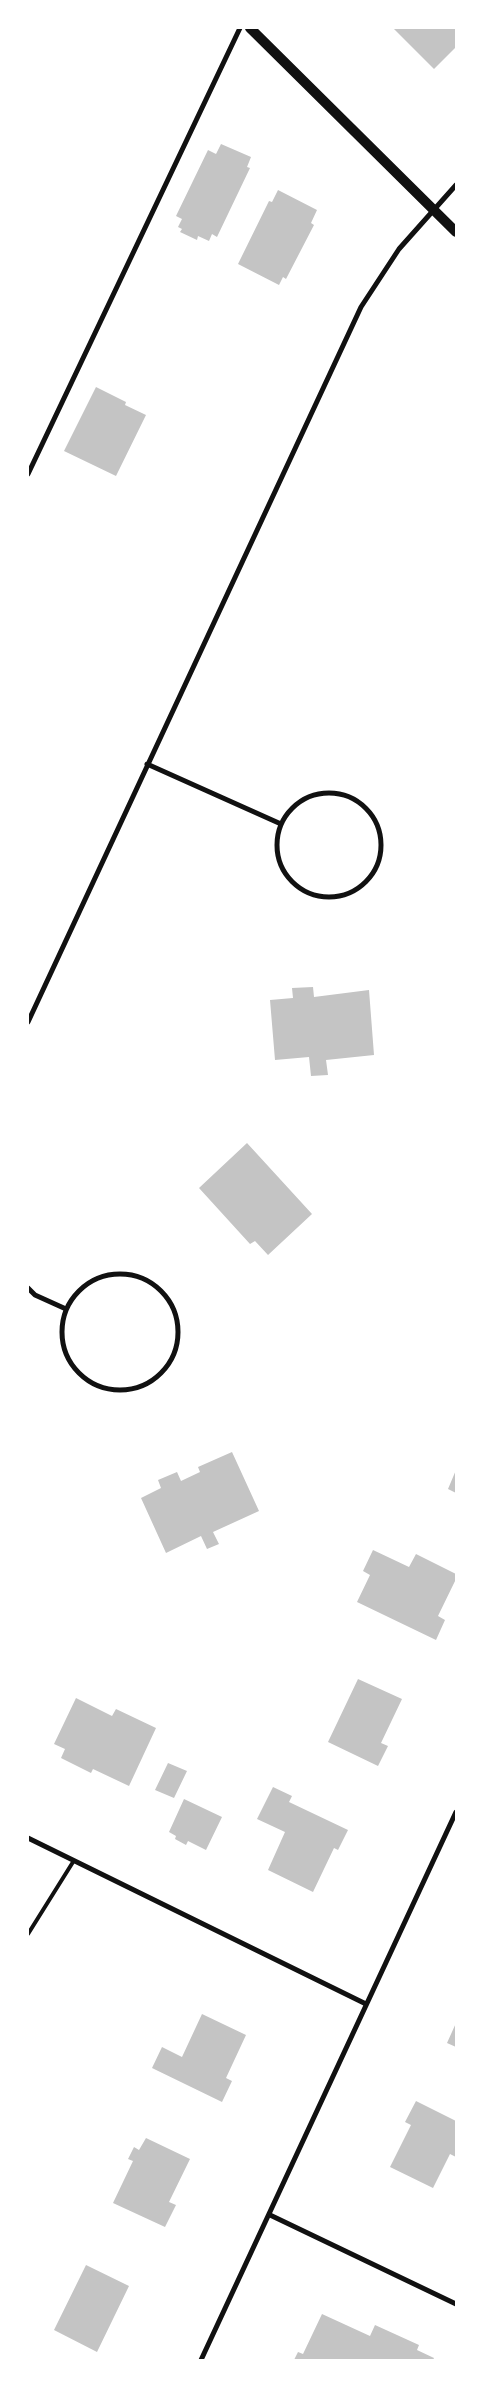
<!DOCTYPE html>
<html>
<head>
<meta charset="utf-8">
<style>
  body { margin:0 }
  #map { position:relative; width:484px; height:2388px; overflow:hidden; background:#fff; font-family:"IBM Plex Sans",sans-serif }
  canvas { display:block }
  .frame { position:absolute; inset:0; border:29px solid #fff; pointer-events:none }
</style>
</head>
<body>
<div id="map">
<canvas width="484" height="2388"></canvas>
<div class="frame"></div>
</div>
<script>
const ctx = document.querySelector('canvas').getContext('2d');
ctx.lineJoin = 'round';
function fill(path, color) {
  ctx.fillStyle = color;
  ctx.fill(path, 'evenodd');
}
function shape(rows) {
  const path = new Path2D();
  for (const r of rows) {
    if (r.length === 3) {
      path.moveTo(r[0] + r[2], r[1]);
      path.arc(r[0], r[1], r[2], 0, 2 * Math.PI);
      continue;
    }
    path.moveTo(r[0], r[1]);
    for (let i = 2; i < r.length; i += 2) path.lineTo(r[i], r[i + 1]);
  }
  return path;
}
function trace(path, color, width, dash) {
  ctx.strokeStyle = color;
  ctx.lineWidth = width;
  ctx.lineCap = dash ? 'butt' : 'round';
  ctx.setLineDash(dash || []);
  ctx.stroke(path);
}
fill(shape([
  [393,28,456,28,456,47,434,69],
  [221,144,251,157,247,167,250,168,217,237,212,234,209,241,198,236,197,240,180,232,182,229,178,227,182,219,176,216,208,150,216,154],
  [278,190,317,210,311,223,314,225,286,279,283,277,279,285,238,264,269,201,272,202],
  [96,387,126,402,125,405,146,415,116,476,64,451],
  [313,987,314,997,369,990,374,1055,326,1060,328,1075,311,1076,309,1057,275,1060,270,1000,293,998,292,988],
  [247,1143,312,1214,268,1255,255,1241,250,1244,199,1188],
  [232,1452,259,1511,213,1532,219,1544,207,1549,201,1536,166,1553,141,1498,161,1488,158,1480,177,1472,181,1481,200,1472,198,1467],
  [456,1470,456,1493,448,1489],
  [373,1550,409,1567,416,1554,456,1574,456,1579,438,1616,445,1620,436,1640,357,1602,370,1575,363,1571],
  [358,1679,402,1699,381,1743,388,1746,378,1766,328,1742],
  [76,1698,112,1716,116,1709,156,1728,129,1786,93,1769,91,1773,61,1758,65,1749,54,1744],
  [168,1763,187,1771,174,1798,155,1790],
  [273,1787,292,1796,289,1802,348,1830,338,1850,334,1848,313,1892,268,1870,285,1832,257,1819],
  [184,1799,222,1817,206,1850,188,1841,186,1845,175,1839,176,1836,169,1832],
  [202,2014,246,2035,226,2078,232,2081,222,2102,152,2068,162,2047,182,2057],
  [456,2023,456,2047,447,2043],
  [416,2101,456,2121,456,2157,450,2154,433,2188,390,2167,411,2125,405,2122],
  [146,2138,190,2159,169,2202,176,2205,165,2227,113,2203,133,2161,128,2159,134,2147,139,2150],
  [86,2265,129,2286,97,2352,54,2330],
  [322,2314,370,2336,375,2325,419,2345,417,2350,434,2358,433,2360,294,2360,298,2352,303,2354]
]), '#c4c4c4');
trace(shape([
  [28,1934,73,1862]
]), '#111', 4);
trace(shape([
  [28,474,240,28],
  [147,764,281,824],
  [329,845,52],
  [28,1022,361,307,399,249,456,185],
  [120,1332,58],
  [28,1288,35,1295,66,1309],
  [28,1838,366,2004],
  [270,2215,456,2304],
  [201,2360,456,1812]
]), '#111', 5);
trace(shape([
  [250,28,456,232]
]), '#111', 10);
</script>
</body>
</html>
